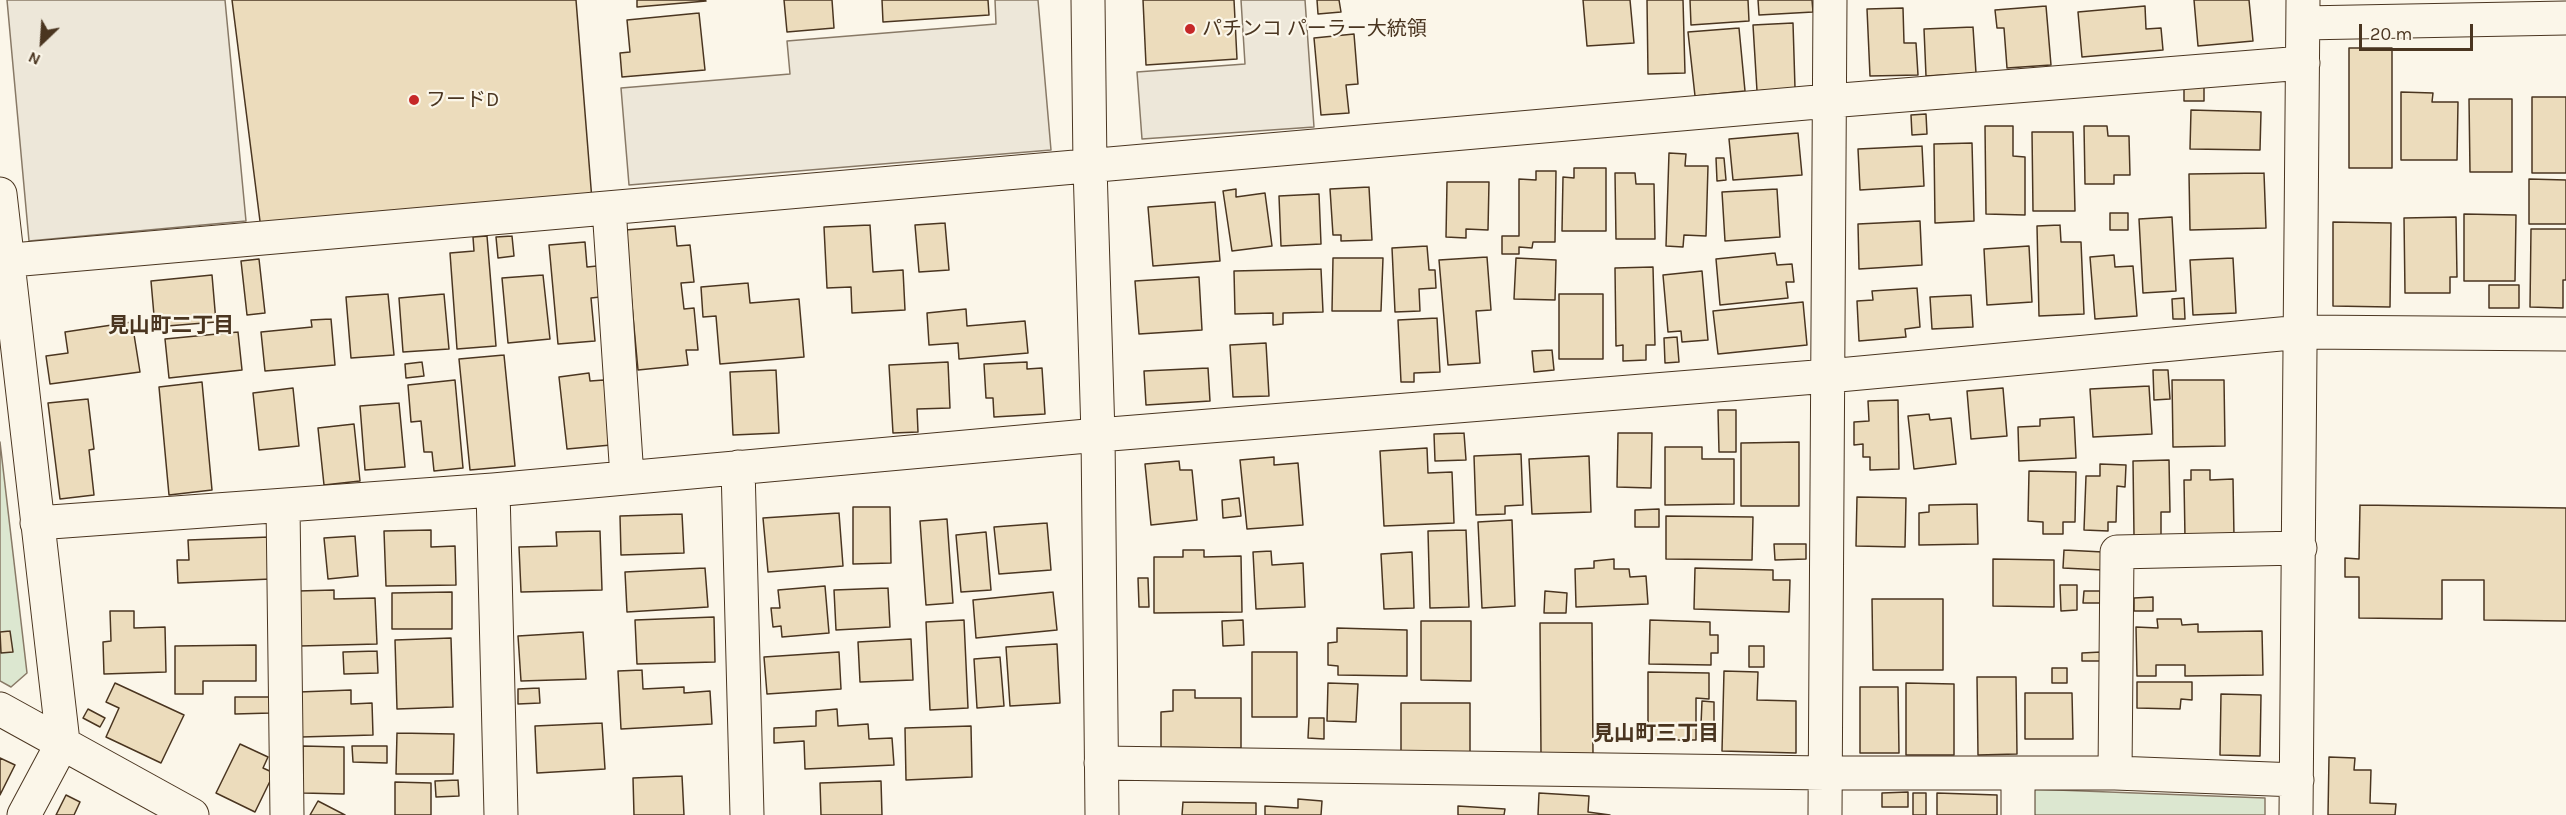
<!DOCTYPE html>
<html>
<head>
<meta charset="utf-8">
<style>
  body { margin:0 }
  #map { position:relative; width:2566px; height:815px; overflow:hidden; background:#fbf6e9; font-family:Karla,sans-serif }
  canvas { display:block }
  .north { position:absolute; left:12px; top:12px; width:60px; height:60px; -webkit-text-stroke:4px #fbf6e9; paint-order:stroke; rotate:205deg; font-size:16px; font-weight:700; line-height:24px; text-align:center; color:#4a3520 }
  .north::after { content:''; display:block; margin:auto; width:21px; height:27px; background:#4a3520; clip-path:polygon(50% 0,100% 100%,50% 72%,0 100%) }
  .scale { position:absolute; left:2359px; top:24px; width:114px; height:27px; box-sizing:border-box; border:3px solid #4a3520; border-top:0; padding-left:8px; font-size:18px; line-height:21px; white-space:nowrap; color:#4a3520; -webkit-text-stroke:4px #fbf6e9; paint-order:stroke }
</style>
</head>
<body>
<div id="map">
<canvas width="2566" height="815"></canvas>
<div class="north">N</div>
<div class="scale">20 m</div>
</div>
<script>
const ctx = document.querySelector('canvas').getContext('2d');
ctx.lineJoin = 'round';
function fill(path, color) {
  ctx.fillStyle = color;
  ctx.fill(path, 'evenodd');
}
function shape(rows) {
  const path = new Path2D();
  for (const r of rows) {
    path.moveTo(r[0], r[1]);
    for (let i = 2; i < r.length; i += 2) path.lineTo(r[i], r[i + 1]);
  }
  return path;
}
function trace(path, color, width, dash) {
  ctx.strokeStyle = color;
  ctx.lineWidth = width;
  ctx.lineCap = dash ? 'butt' : 'round';
  ctx.setLineDash(dash || []);
  ctx.stroke(path);
}
function write(font, color, halo, rows, align = 'center') {
  ctx.font = font + ' Karla,"Noto Sans JP",sans-serif';
  ctx.lineWidth = 4.5;
  ctx.setLineDash([]);
  ctx.textBaseline = 'middle';
  ctx.strokeStyle = halo;
  ctx.fillStyle = color;
  for (const [text, x, y, turn = 0] of rows) {
    ctx.save();
    ctx.translate(x, y);
    ctx.rotate((+turn || 0) * Math.PI / 180);
    ctx.textAlign = isNaN(turn) ? turn : align;
    if (halo) ctx.strokeText(text, 0, 0);
    ctx.fillText(text, 0, 0);
    ctx.restore();
  }
}
const green = shape([
  [0,442,27,673,11,687,0,681,0,442],
  [2031,789,2265,798,2265,815,2030,815,2031,789]
]);
fill(green, '#dce7d0');
trace(green, '#887966', 1.5);
const parking = shape([
  [7,0,225,0,246,221,29,241,7,0],
  [995,0,1038,0,1051,150,629,185,621,88,790,74,787,41,996,24,995,0],
  [1241,0,1305,0,1314,127,1142,139,1137,72,1245,64,1241,0]
]);
fill(parking, '#ede7d9');
trace(parking, '#887966', 1.5);
const building = shape([
  [232,0,576,0,592,200,261,229,232,0],
  [637,0,705,0,706,1,637,7,637,0],
  [784,0,832,0,834,28,787,32,784,0],
  [882,0,988,0,989,15,883,22,882,0],
  [1143,0,1234,0,1237,59,1146,65,1143,0],
  [1317,0,1339,0,1341,12,1318,14,1317,0],
  [1583,0,1630,0,1634,43,1587,46,1583,0],
  [1647,0,1683,0,1685,73,1648,74,1647,0],
  [1690,0,1748,0,1749,21,1691,25,1690,0],
  [1758,0,1812,0,1813,12,1759,15,1758,0],
  [2194,0,2249,0,2253,41,2198,46,2194,0],
  [2046,6,2051,65,2007,68,2004,28,1997,28,1995,10,2046,6],
  [2145,6,2146,29,2161,28,2163,50,2082,57,2078,12,2145,6],
  [1903,8,1904,43,1916,43,1918,75,1870,76,1867,9,1903,8],
  [699,13,705,70,622,77,620,53,630,52,627,20,699,13],
  [1793,23,1795,88,1757,91,1753,25,1793,23],
  [1973,27,1976,73,1926,76,1924,29,1973,27],
  [1739,28,1745,91,1695,96,1688,32,1739,28],
  [1354,34,1358,84,1346,85,1349,113,1321,115,1314,38,1354,34],
  [2349,48,2392,48,2392,168,2349,168,2349,48],
  [2184,87,2204,87,2204,101,2184,101,2184,87],
  [2401,92,2433,93,2432,102,2458,102,2457,160,2401,160,2401,92],
  [2532,97,2566,97,2566,173,2532,173,2532,97],
  [2469,99,2512,99,2512,172,2470,172,2469,99],
  [2191,110,2261,112,2260,150,2190,149,2191,110],
  [1926,114,1927,134,1912,135,1911,115,1926,114],
  [1985,126,2013,126,2013,156,2025,157,2025,215,1986,214,1985,126],
  [2084,126,2107,126,2108,136,2129,136,2130,175,2114,175,2114,184,2085,184,2084,126],
  [2032,132,2073,132,2075,211,2033,211,2032,132],
  [1798,133,1802,175,1733,180,1729,139,1798,133],
  [1972,143,1974,221,1935,223,1934,144,1972,143],
  [1922,146,1924,186,1860,190,1858,149,1922,146],
  [1669,153,1686,154,1685,166,1708,166,1706,236,1684,235,1683,247,1666,246,1669,153],
  [1716,158,1724,158,1726,180,1717,181,1716,158],
  [1574,168,1606,168,1606,231,1562,231,1563,177,1574,178,1574,168],
  [1536,171,1556,171,1555,242,1533,242,1532,248,1519,247,1519,254,1502,254,1502,236,1519,236,1519,179,1536,180,1536,171],
  [1615,173,1635,173,1636,184,1654,184,1655,239,1616,239,1615,173],
  [2264,173,2266,228,2190,230,2189,174,2264,173],
  [2529,179,2566,180,2566,224,2529,224,2529,179],
  [1447,182,1489,182,1488,230,1466,229,1466,238,1446,237,1447,182],
  [1369,187,1372,240,1341,241,1341,235,1333,235,1330,189,1369,187],
  [1236,189,1236,197,1265,193,1272,246,1232,251,1223,191,1236,189],
  [1777,189,1780,237,1725,241,1722,192,1777,189],
  [1319,194,1321,244,1281,246,1279,196,1319,194],
  [1215,202,1220,261,1153,266,1148,207,1215,202],
  [2110,213,2128,213,2128,230,2110,230,2110,213],
  [2464,214,2516,215,2515,281,2464,281,2464,214],
  [2172,217,2176,291,2143,293,2139,219,2172,217],
  [2456,217,2457,277,2450,277,2450,293,2405,293,2404,218,2456,217],
  [1920,221,1922,265,1859,269,1858,224,1920,221],
  [2333,222,2391,223,2390,307,2333,306,2333,222],
  [945,223,949,270,919,272,915,225,945,223],
  [870,225,873,272,903,270,905,310,852,313,851,287,827,288,824,227,870,225],
  [2060,225,2061,242,2081,242,2084,314,2039,316,2037,226,2060,225],
  [675,226,677,246,690,245,694,282,681,283,684,309,694,308,698,350,686,350,688,365,638,370,625,230,675,226],
  [2531,229,2566,229,2566,280,2563,280,2563,308,2530,307,2531,229],
  [487,236,496,346,457,349,450,253,474,251,473,237,487,236],
  [512,236,514,256,498,258,496,237,512,236],
  [585,242,587,267,597,266,600,297,591,298,595,341,558,344,549,245,585,242],
  [1427,246,1429,270,1435,270,1436,288,1419,289,1420,311,1395,312,1392,248,1427,246],
  [2029,246,2032,302,1987,305,1984,249,2029,246],
  [1775,253,1777,265,1792,264,1794,282,1786,282,1788,298,1720,305,1716,259,1775,253],
  [2114,255,2115,267,2133,266,2137,316,2095,319,2090,257,2114,255],
  [1487,257,1491,310,1476,311,1480,363,1448,365,1439,260,1487,257],
  [1333,258,1383,258,1381,311,1332,311,1333,258],
  [1516,258,1556,260,1555,300,1514,299,1516,258],
  [2233,258,2236,313,2193,315,2190,260,2233,258],
  [259,259,265,313,247,315,241,261,259,259],
  [1653,267,1655,345,1646,345,1646,360,1623,361,1623,345,1616,346,1615,268,1653,267],
  [1321,269,1323,312,1283,313,1283,324,1273,325,1273,313,1235,314,1234,271,1321,269],
  [1702,271,1708,340,1682,342,1681,331,1668,332,1663,275,1702,271],
  [212,275,216,322,155,327,151,281,212,275],
  [543,275,550,339,508,343,502,278,543,275],
  [1199,277,1202,330,1139,334,1135,281,1199,277],
  [748,283,750,303,799,299,804,357,720,364,716,316,703,317,701,287,748,283],
  [2489,285,2519,285,2519,308,2489,308,2489,285],
  [1917,288,1920,327,1905,329,1906,337,1859,341,1857,301,1873,300,1872,291,1917,288],
  [388,294,394,355,351,358,346,297,388,294],
  [444,294,449,349,403,352,399,298,444,294],
  [1559,294,1603,294,1603,359,1559,359,1559,294],
  [1971,295,1973,327,1932,329,1930,297,1971,295],
  [2184,298,2185,319,2173,319,2172,299,2184,298],
  [1803,302,1807,345,1718,354,1713,311,1803,302],
  [966,309,967,326,1025,321,1028,353,959,359,958,343,929,345,927,313,966,309],
  [1437,318,1440,372,1414,373,1414,382,1401,382,1398,320,1437,318],
  [331,319,335,365,265,371,261,332,312,327,311,320,331,319],
  [132,322,140,372,50,384,46,356,68,353,65,332,132,322],
  [238,332,242,370,169,378,165,339,238,332],
  [1677,337,1679,362,1665,363,1664,338,1677,337],
  [1266,343,1269,396,1233,397,1230,345,1266,343],
  [1552,350,1554,370,1534,372,1532,351,1552,350],
  [504,355,515,466,470,470,459,359,504,355],
  [422,362,424,376,406,378,405,364,422,362],
  [948,362,950,408,917,409,918,432,893,433,889,365,948,362],
  [1027,362,1027,369,1042,368,1045,414,994,417,993,398,986,398,984,364,1027,362],
  [1208,368,1210,401,1146,405,1144,371,1208,368],
  [776,370,779,433,733,435,730,372,776,370],
  [2153,370,2168,370,2170,399,2154,400,2153,370],
  [589,373,590,381,604,380,611,445,567,449,559,377,589,373],
  [455,380,463,468,434,471,432,452,424,452,421,421,411,422,408,385,455,380],
  [2172,380,2224,380,2225,446,2173,447,2172,380],
  [202,382,212,490,169,495,159,387,202,382],
  [2149,386,2152,434,2093,437,2090,389,2149,386],
  [293,388,299,446,259,450,253,393,293,388],
  [2003,388,2007,436,1971,439,1967,391,2003,388],
  [88,399,94,449,89,450,94,495,60,499,48,403,88,399],
  [1898,400,1899,469,1870,470,1870,457,1863,457,1863,444,1854,445,1854,422,1869,421,1868,401,1898,400],
  [399,403,405,467,365,470,360,406,399,403],
  [1718,410,1736,410,1736,452,1719,452,1718,410],
  [1929,414,1930,420,1951,418,1956,464,1914,469,1908,416,1929,414],
  [2074,417,2076,458,2019,461,2018,427,2040,426,2040,419,2074,417],
  [354,424,360,481,324,485,318,428,354,424],
  [1464,433,1466,460,1435,461,1434,434,1464,433],
  [1618,433,1652,433,1651,488,1617,487,1618,433],
  [1799,442,1799,506,1741,506,1741,443,1799,442],
  [1665,447,1702,447,1702,459,1734,459,1734,504,1665,505,1665,447],
  [1427,448,1428,473,1452,472,1454,523,1384,526,1380,451,1427,448],
  [1521,454,1523,505,1505,506,1505,514,1476,515,1474,456,1521,454],
  [1589,456,1591,512,1532,514,1529,459,1589,456],
  [1274,457,1274,465,1298,463,1303,525,1247,529,1240,460,1274,457],
  [2169,460,2170,512,2161,512,2161,535,2134,536,2133,461,2169,460],
  [1179,461,1180,470,1192,470,1197,520,1151,525,1145,464,1179,461],
  [2100,464,2126,465,2125,487,2117,486,2116,522,2108,522,2108,531,2084,530,2086,476,2100,476,2100,464],
  [2191,470,2210,470,2210,480,2233,479,2234,537,2185,538,2184,480,2191,480,2191,470],
  [2029,471,2076,472,2075,522,2063,522,2063,534,2043,534,2043,522,2028,521,2029,471],
  [1857,497,1906,498,1905,547,1856,546,1857,497],
  [1239,498,1241,516,1223,518,1222,500,1239,498],
  [1977,504,1978,544,1919,545,1919,513,1929,512,1929,505,1977,504],
  [2360,505,2566,508,2566,621,2484,620,2484,580,2442,580,2442,619,2359,618,2359,577,2345,577,2345,558,2359,559,2360,505],
  [853,507,890,507,891,563,853,564,853,507],
  [1659,509,1659,527,1635,527,1635,510,1659,509],
  [839,513,843,566,768,572,763,518,839,513],
  [682,514,684,553,621,555,620,516,682,514],
  [1666,516,1753,517,1752,560,1666,559,1666,516],
  [947,519,953,603,926,605,920,521,947,519],
  [1512,520,1515,606,1482,608,1478,522,1512,520],
  [1047,523,1051,570,999,574,994,527,1047,523],
  [431,530,431,547,455,546,456,585,386,586,384,531,431,530],
  [1466,530,1469,607,1430,608,1428,531,1466,530],
  [600,531,602,590,521,592,519,547,557,546,556,532,600,531],
  [986,532,991,590,961,592,956,535,986,532],
  [355,536,358,576,328,579,324,538,355,536],
  [270,537,271,579,178,583,177,560,189,560,188,540,270,537],
  [1774,544,1806,544,1806,559,1775,560,1774,544],
  [1183,550,1204,550,1204,557,1241,556,1242,612,1154,613,1154,557,1183,557,1183,550],
  [2064,550,2103,552,2103,570,2063,568,2064,550],
  [1271,551,1272,565,1303,563,1305,607,1256,609,1253,552,1271,551],
  [1412,552,1414,608,1384,609,1381,554,1412,552],
  [1614,559,1614,569,1629,569,1630,577,1646,576,1648,604,1576,607,1575,569,1594,568,1594,561,1614,559],
  [1993,559,2054,560,2054,607,1993,606,1993,559],
  [705,568,708,607,627,612,625,572,705,568],
  [1695,568,1773,570,1773,580,1790,580,1789,612,1694,609,1695,568],
  [1138,578,1148,578,1149,607,1139,607,1138,578],
  [2060,585,2077,585,2077,610,2061,611,2060,585],
  [825,586,829,633,782,637,781,626,773,627,771,608,780,608,778,590,825,586],
  [888,588,890,627,836,630,834,590,888,588],
  [334,590,334,599,375,598,377,644,300,646,298,591,334,590],
  [1545,591,1567,593,1566,613,1544,613,1545,591],
  [2084,591,2100,591,2100,603,2083,603,2084,591],
  [452,592,452,629,392,629,392,593,452,592],
  [1053,592,1057,630,976,638,973,600,1053,592],
  [2153,597,2153,611,2134,611,2134,598,2153,597],
  [1872,599,1943,599,1943,670,1873,670,1872,599],
  [110,611,134,611,134,628,165,627,166,672,104,674,103,642,111,641,110,611],
  [714,617,715,662,637,664,635,620,714,617],
  [2157,619,2181,619,2182,625,2198,624,2198,632,2262,631,2263,675,2185,676,2185,665,2156,665,2156,676,2137,676,2136,627,2158,628,2157,619],
  [964,620,968,708,930,710,926,622,964,620],
  [1243,620,1244,645,1223,646,1222,621,1243,620],
  [1650,620,1710,622,1710,635,1718,635,1718,653,1711,653,1711,665,1649,664,1650,620],
  [1421,621,1471,621,1471,681,1421,680,1421,621],
  [1540,623,1592,623,1593,755,1541,755,1540,623],
  [1337,628,1407,630,1407,676,1338,675,1338,666,1328,665,1328,643,1337,642,1337,628],
  [10,631,13,652,1,653,0,632,10,631],
  [583,632,586,679,521,681,518,636,583,632],
  [451,638,453,707,397,709,395,640,451,638],
  [911,639,913,680,860,682,858,642,911,639],
  [1057,644,1060,703,1010,706,1006,647,1057,644],
  [256,645,256,681,203,681,203,694,175,694,175,646,256,645],
  [1749,646,1764,646,1764,667,1749,667,1749,646],
  [377,651,378,673,344,674,343,652,377,651],
  [839,652,841,689,767,694,764,657,839,652],
  [1252,652,1297,652,1297,717,1252,717,1252,652],
  [2101,652,2101,661,2082,661,2082,653,2101,652],
  [1000,657,1004,706,977,708,974,659,1000,657],
  [2052,668,2067,668,2067,683,2052,683,2052,668],
  [642,670,643,689,684,687,684,693,710,691,712,724,621,729,618,671,642,670],
  [1724,671,1758,672,1757,700,1796,701,1796,753,1722,751,1724,671],
  [1648,672,1709,673,1709,699,1696,698,1696,740,1648,740,1648,672],
  [1977,677,2016,677,2017,754,1978,755,1977,677],
  [2137,682,2192,682,2192,700,2181,699,2180,709,2137,708,2137,682],
  [115,683,184,715,161,763,106,737,119,708,106,702,115,683],
  [1328,683,1358,684,1356,722,1327,721,1328,683],
  [1906,683,1954,684,1954,755,1906,755,1906,683],
  [1860,687,1898,687,1899,753,1860,753,1860,687],
  [539,688,540,703,518,704,518,689,539,688],
  [351,690,351,704,372,703,373,735,301,737,299,692,351,690],
  [1173,690,1195,690,1195,698,1241,698,1241,748,1161,747,1161,712,1173,711,1173,690],
  [2025,693,2072,693,2073,739,2025,739,2025,693],
  [2221,694,2261,695,2260,756,2220,755,2221,694],
  [235,697,271,697,271,713,235,714,235,697],
  [1702,701,1714,702,1714,725,1701,725,1702,701],
  [1401,703,1470,703,1470,756,1401,755,1401,703],
  [88,709,105,718,100,727,83,718,88,709],
  [837,709,838,726,868,724,869,739,892,738,894,765,805,769,804,741,774,743,774,728,816,726,816,711,837,709],
  [1309,718,1324,718,1324,739,1308,738,1309,718],
  [602,723,605,769,537,773,535,726,602,723],
  [971,726,972,777,906,780,905,728,971,726],
  [397,733,454,734,453,774,396,774,397,733],
  [240,744,268,757,263,768,274,773,255,812,216,793,240,744],
  [303,746,344,747,344,794,303,793,303,746],
  [352,746,387,746,387,763,353,762,352,746],
  [2329,757,2355,758,2354,770,2371,770,2370,803,2396,804,2395,815,2328,815,2329,757],
  [0,758,15,765,0,795,0,758],
  [682,776,684,815,634,815,633,778,682,776],
  [458,780,459,796,436,797,435,781,458,780],
  [881,781,882,815,821,815,820,783,881,781],
  [395,782,431,783,431,815,395,815,395,782],
  [1908,792,1908,807,1882,807,1882,793,1908,792],
  [1539,793,1589,796,1588,812,1610,815,1538,815,1539,793],
  [1913,793,1926,793,1926,815,1913,815,1913,793],
  [1937,793,1997,795,1997,815,1937,815,1937,793],
  [66,795,80,802,74,815,56,815,66,795],
  [1298,799,1322,801,1321,815,1265,815,1265,806,1298,808,1298,799],
  [318,801,345,815,310,815,318,801],
  [1183,802,1256,803,1256,815,1182,815,1183,802],
  [1458,806,1505,809,1504,815,1458,815,1458,806]
]);
fill(building, '#ecdcbc');
trace(building, '#4a3520', 1.5);
const minor = shape([
  [1088,0,1090,166,1098,435,1102,815],
  [2303,23,2566,18],
  [0,194,63,742,24,815],
  [609,208,627,477],
  [0,261,1829,101,2303,63],
  [738,467,747,815],
  [493,490,501,815],
  [283,506,287,815],
  [37,523,493,490,1098,435,1828,376,2302,332,2566,334],
  [0,709,192,815],
  [1101,763,1825,773,2115,773,2297,780],
  [2115,773,2117,552,2300,548],
  [1825,815,1830,0],
  [2018,815,2018,773],
  [2296,815,2303,0]
]);
trace(minor, '#4a3520', 35);
trace(minor, '#fbf6e9', 33);
for (const [x, y, r, color] of [
  [1190,29,6,"#c62828"],
  [414,100,6,"#c62828"]
]) {
  const dot = new Path2D();
  dot.arc(x, y, r, 0, 2 * Math.PI);
  ctx.fillStyle = color;
  ctx.fill(dot);
  trace(dot, '#fbf6e9', 2);
}
write('20px', '#4a3520', '#fbf6e9', [
  ["パチンコ パーラー大統領",1202,29],
  ["フードD",426,100]
], 'left');
write('bold 21px', '#4a3520', '#fbf6e9', [
  ["見山町二丁目",171,326],
  ["見山町三丁目",1656,734]
]);
</script>
</body>
</html>
